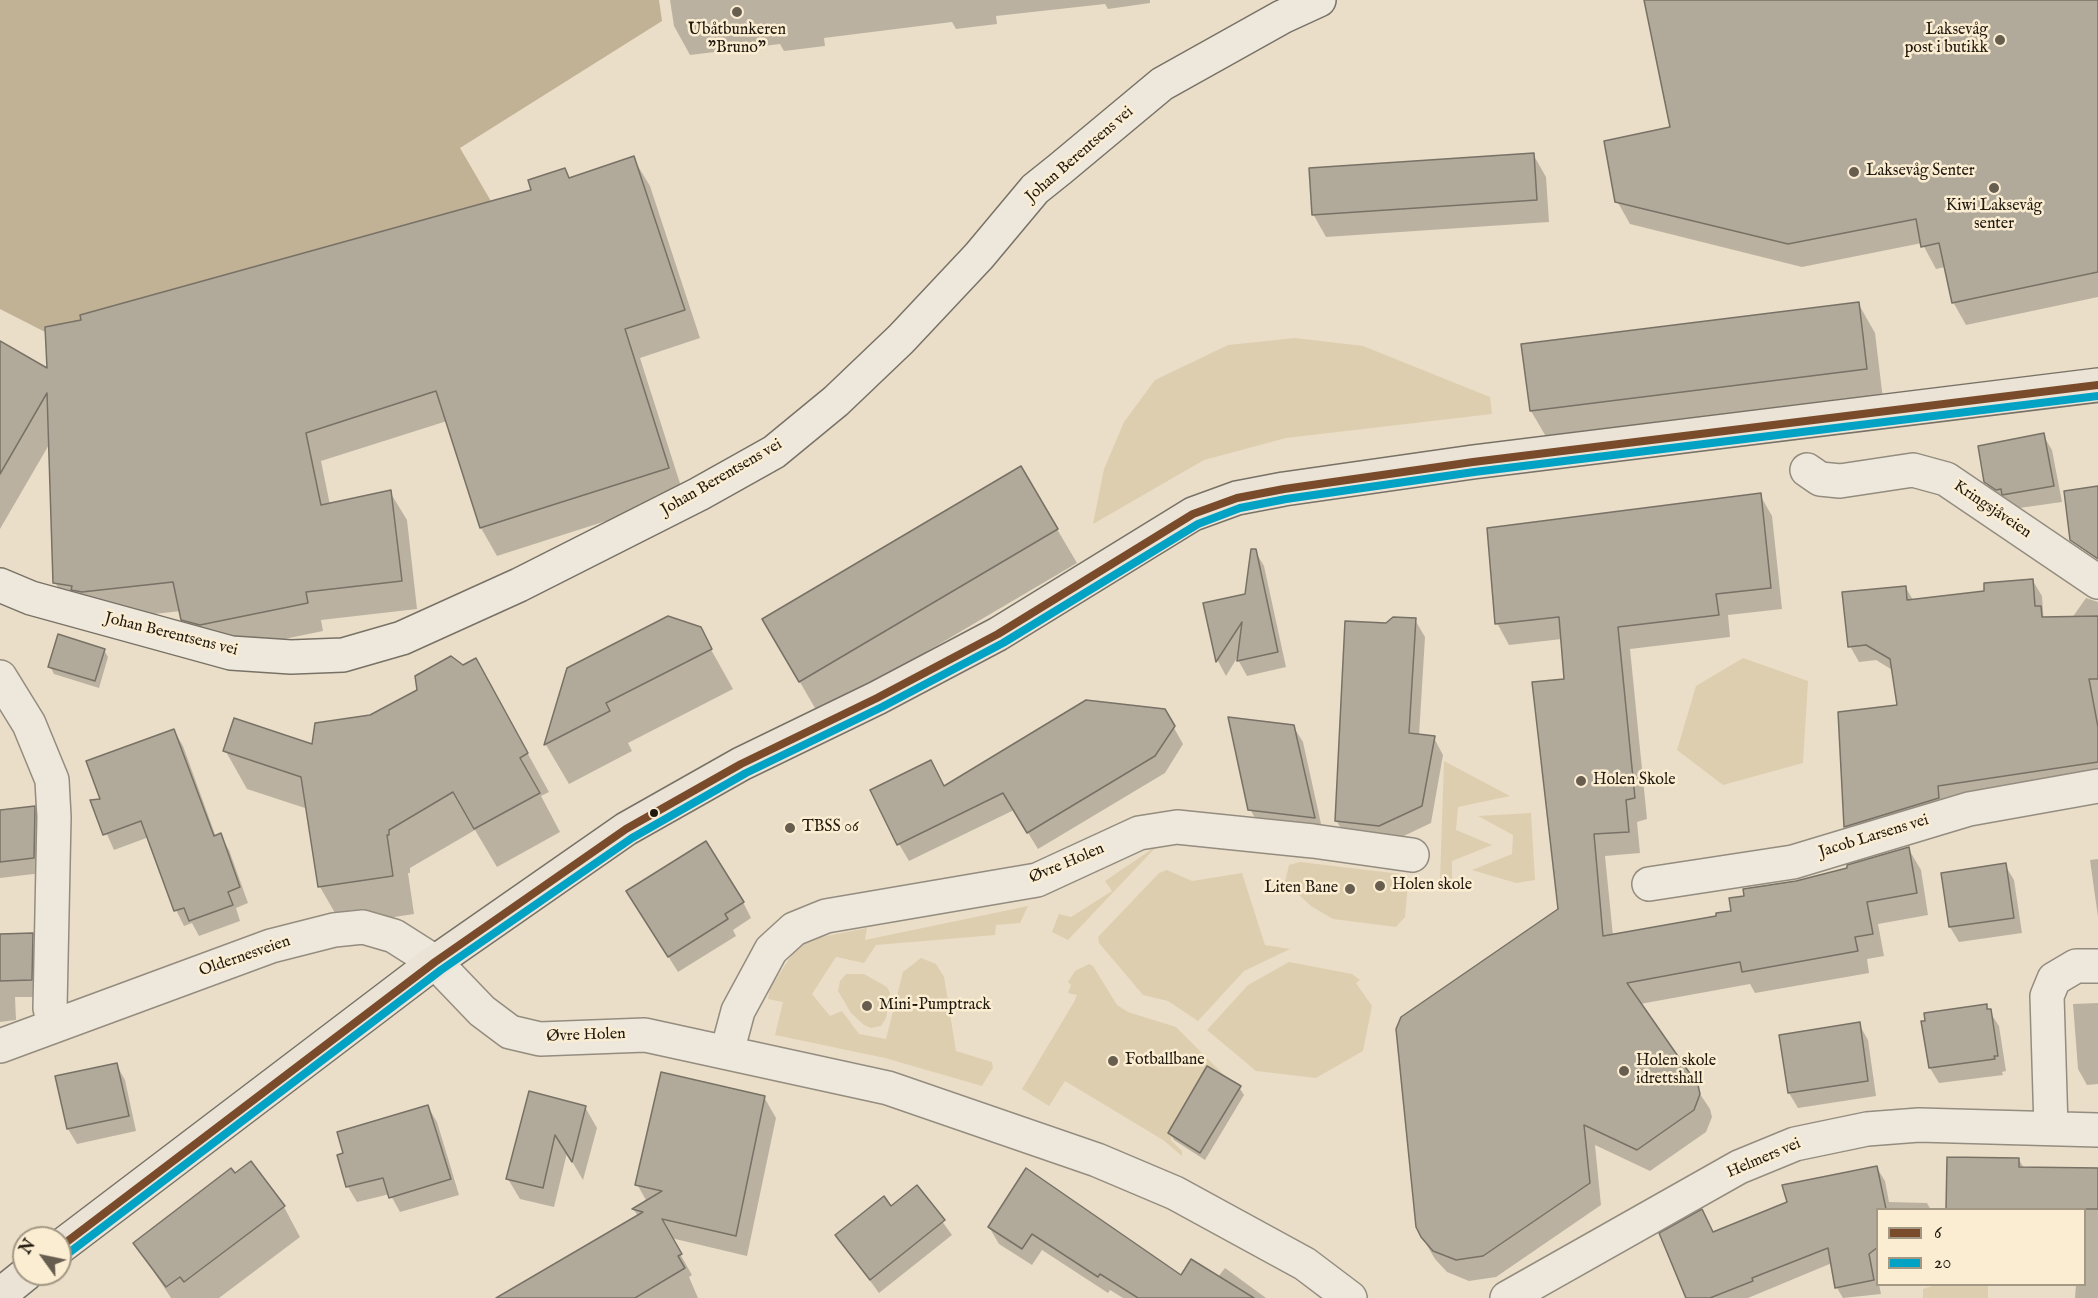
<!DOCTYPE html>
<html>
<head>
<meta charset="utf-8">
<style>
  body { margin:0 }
  #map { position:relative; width:2098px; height:1298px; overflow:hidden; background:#eadec8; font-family:"IM FELL English",serif }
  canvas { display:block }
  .legend { position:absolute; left:1876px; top:1208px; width:210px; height:78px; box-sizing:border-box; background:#fbedd2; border:2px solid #a39884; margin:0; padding:8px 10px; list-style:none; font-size:18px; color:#20190f }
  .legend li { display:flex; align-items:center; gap:12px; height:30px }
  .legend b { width:30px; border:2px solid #a39884 }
  .north { position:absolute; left:12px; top:1226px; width:60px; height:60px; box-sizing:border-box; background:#fbedd2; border:2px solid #a39884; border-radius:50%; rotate:303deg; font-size:16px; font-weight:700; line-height:24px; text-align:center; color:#20190f }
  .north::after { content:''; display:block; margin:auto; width:21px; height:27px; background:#675e50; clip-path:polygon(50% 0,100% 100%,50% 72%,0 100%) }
</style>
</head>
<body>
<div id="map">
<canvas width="2098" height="1298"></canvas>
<ul class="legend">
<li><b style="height:8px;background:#7a4b2a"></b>6</li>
<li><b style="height:8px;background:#02a2c4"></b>20</li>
</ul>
<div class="north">N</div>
</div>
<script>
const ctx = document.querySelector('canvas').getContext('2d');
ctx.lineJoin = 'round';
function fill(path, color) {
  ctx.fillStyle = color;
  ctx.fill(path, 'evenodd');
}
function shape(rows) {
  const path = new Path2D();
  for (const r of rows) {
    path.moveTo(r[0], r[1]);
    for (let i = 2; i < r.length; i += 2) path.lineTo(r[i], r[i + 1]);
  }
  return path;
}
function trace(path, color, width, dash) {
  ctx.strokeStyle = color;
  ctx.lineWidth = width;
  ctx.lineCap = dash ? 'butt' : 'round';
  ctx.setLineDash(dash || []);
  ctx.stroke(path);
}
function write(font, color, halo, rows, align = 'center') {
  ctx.font = font + ' "IM FELL English",serif';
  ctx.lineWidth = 5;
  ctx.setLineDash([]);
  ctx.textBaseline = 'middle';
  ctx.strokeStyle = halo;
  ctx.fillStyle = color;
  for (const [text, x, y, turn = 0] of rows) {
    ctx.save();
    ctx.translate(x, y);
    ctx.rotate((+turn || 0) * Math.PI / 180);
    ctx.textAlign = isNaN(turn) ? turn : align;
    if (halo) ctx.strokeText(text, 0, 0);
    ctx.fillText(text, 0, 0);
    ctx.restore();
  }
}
fill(shape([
  [1295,338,1363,346,1490,397,1492,414,1286,438,1204,460,1093,524,1104,469,1124,422,1155,380,1228,345],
  [1743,658,1808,681,1803,763,1723,785,1677,750,1696,686],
  [1444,761,1510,796,1458,807,1456,830,1492,845,1452,861,1452,884,1440,880],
  [1531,813,1535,880,1516,883,1472,870,1512,854,1513,835,1478,816],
  [1158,845,1068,940,1052,932,1059,914,1071,917,1112,891,1105,881],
  [1300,862,1401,874,1408,883,1405,917,1396,927,1333,919,1311,906,1285,882,1289,865],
  [1167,870,1192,881,1242,873,1265,945,1290,949,1244,971,1198,1021,1168,1001,1143,995,1099,943,1098,937,1159,873],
  [1028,906,1020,923,996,925,995,935,876,945,864,963,836,957,812,994,830,1016,842,1011,859,1034,886,1039,903,972,921,958,936,964,944,977,956,1051,992,1062,993,1068,982,1086,885,1058,775,1035,783,1002,768,999,770,988,801,941,867,928,865,940],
  [1289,962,1352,974,1360,980,1356,983,1372,1006,1363,1051,1316,1078,1256,1071,1207,1030,1248,985],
  [1089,964,1093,966,1117,1005,1128,1012,1176,1027,1225,1076,1211,1076,1176,1135,1172,1136,1171,1140,1182,1151,1182,1156,1163,1140,1065,1081,1049,1106,1022,1089,1074,1002,1077,995,1068,993,1071,985,1068,982,1075,971],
  [846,974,864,974,887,987,890,993,886,1018,881,1026,871,1028,864,1025,851,1013,838,991,840,981],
  [1935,1285,1988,1285,1988,1298,1923,1298,1923,1289]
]), '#deceb0');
fill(shape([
  [0,0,659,0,662,21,460,148,495,208,53,336,0,309]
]), '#c1b195');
fill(shape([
  [670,0,1150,0,1150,3,1108,9,1105,4,996,16,997,24,956,29,952,22,824,38,825,46,784,51,780,44,690,55,674,26],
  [1645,0,2098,0,2098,297,1966,325,1953,302,1945,267,1936,269,1922,243,1802,267,1630,224,1617,201,1672,128],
  [1533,154,1546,177,1549,222,1326,237,1313,214],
  [633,158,650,186,700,338,640,358,684,496,497,556,481,528,447,421,321,461,330,505,390,492,407,520,417,609,321,620,323,631,217,653,199,648,181,611,99,620,71,611,55,582,50,443,0,529,0,353,48,370,83,321,533,191,565,170,570,179],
  [1858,303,1875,333,1883,399,1548,440,1531,411],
  [2043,435,2052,450,2062,502,2012,509,1995,498,1986,482],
  [1021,468,1077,563,819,715,764,620],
  [1760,495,1772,516,1782,609,1728,615,1730,637,1630,649,1647,819,1637,822,1640,853,1605,856,1613,936,1718,917,1733,912,1746,897,1848,869,1908,848,1921,870,1928,915,1878,924,1884,956,1867,959,1869,973,1755,993,1750,984,1640,1004,1710,1109,1712,1117,1706,1132,1650,1171,1595,1145,1601,1205,1496,1277,1469,1281,1447,1272,1435,1259,1422,1237,1559,910,1565,680,1562,639,1509,645,1497,623],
  [1255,551,1264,566,1286,667,1247,676,1237,658,1226,676,1218,661,1205,605,1247,595],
  [2033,581,2042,596,2046,655,2086,598,2098,602,2098,778,1855,842,1846,826,1839,713,1899,707,1894,671,1876,660,1859,662,1850,646,1906,588,1913,600,1986,592],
  [1415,620,1425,637,1419,736,1434,738,1443,755,1431,823,1389,843,1346,837,1336,820,1386,625],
  [699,628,733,689,628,743,632,751,569,784,546,745,569,669],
  [104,650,108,657,99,688,54,674,50,666],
  [497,698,549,792,541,796,560,832,497,867,475,830,410,868,410,873,408,873,414,914,342,925,320,887,308,809,247,789,225,750,313,746],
  [1164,710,1183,744,1165,773,1038,849,1014,810,909,861,899,844,944,787],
  [1293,726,1303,742,1323,833,1259,825,1250,809],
  [174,731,183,746,216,837,220,835,229,850,248,903,236,908,240,921,199,936,192,923,184,926,176,910,149,837,114,850,92,801,102,800],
  [34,808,43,823,42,873,0,878,0,811],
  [2098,859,2098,917,2090,860],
  [2005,865,2014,880,2022,933,1959,942,1950,927,1943,874],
  [743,902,751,918,733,930,736,936,678,972,637,907],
  [32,942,42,959,41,997,15,997,16,1020,0,1022,0,947],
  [2098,1003,2098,1084,2087,1085,2078,1069,2073,1004],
  [1986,1006,1999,1026,2006,1071,2002,1072,2003,1075,1939,1083,1930,1068,1923,1022],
  [1859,1024,1868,1040,1876,1096,1798,1108,1789,1093],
  [116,1064,125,1080,136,1131,77,1144,68,1129,57,1077],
  [1239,1087,1244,1095,1205,1160,1174,1140,1170,1133],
  [530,1093,585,1107,597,1128,583,1180,567,1153,554,1207,520,1199,508,1179],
  [764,1097,776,1118,747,1256,671,1238,692,1275,689,1277,698,1298,498,1298,638,1216,634,1210,647,1202,637,1184],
  [428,1107,437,1122,459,1195,400,1212,390,1194,357,1202,348,1187,339,1156],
  [1948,1158,2019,1160,2024,1168,2098,1169,2098,1298,2075,1298,2076,1284,2084,1284,2084,1210,1947,1210],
  [250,1164,284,1207,300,1237,219,1298,171,1298,135,1243],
  [1877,1168,1885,1181,1889,1202,1927,1203,1931,1210,1878,1210,1876,1269,1881,1294,1843,1298,1837,1288,1832,1263,1748,1298,1685,1298,1660,1235,1713,1234],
  [1026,1170,1181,1277,1218,1277,1225,1268,1266,1298,1123,1298,1110,1290,1108,1293,1042,1250,1032,1265,999,1244,989,1227],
  [917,1187,952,1235,879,1293,837,1236,891,1208]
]), '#0003');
const building = shape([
  [1644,0,2098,0,2098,272,1952,303,1939,243,1921,247,1916,219,1788,244,1615,202,1604,141,1670,127,1644,0],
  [1534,153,1537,200,1312,215,1309,168,1534,153],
  [634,156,685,310,625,329,669,468,480,528,436,391,306,433,321,505,391,490,402,581,306,592,308,603,200,625,181,620,173,582,82,592,71,590,72,586,53,583,47,393,0,474,0,341,47,368,45,327,81,320,80,315,531,190,528,180,565,168,569,178,634,156],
  [1859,302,1867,369,1530,411,1521,344,1859,302],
  [2044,433,2054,486,2002,495,2001,489,1996,490,1984,482,1978,446,2044,433],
  [1021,466,1058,529,799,682,762,619,1021,466],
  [2098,486,2098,559,2070,540,2064,491,2098,486],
  [1761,493,1771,588,1716,594,1719,615,1618,627,1635,798,1626,800,1629,832,1594,834,1603,936,1716,916,1716,913,1731,911,1729,898,1744,896,1743,889,1796,881,1847,868,1847,865,1909,847,1917,893,1867,902,1873,934,1855,937,1858,951,1742,972,1740,962,1627,983,1698,1085,1700,1094,1694,1110,1637,1150,1584,1125,1590,1183,1483,1256,1456,1260,1433,1251,1421,1237,1416,1227,1396,1029,1401,1017,1558,909,1532,682,1564,679,1559,617,1495,624,1487,528,1761,493],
  [1251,549,1256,549,1278,652,1237,661,1242,622,1216,662,1203,603,1245,594,1251,549],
  [2033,579,2035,606,2041,606,2042,617,2098,616,2098,679,2089,679,2098,727,2098,762,1938,786,1939,798,1844,827,1838,712,1897,705,1890,659,1866,645,1848,647,1842,592,1906,586,1907,600,1984,591,1984,583,2033,579],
  [668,616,701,627,712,649,606,703,610,711,544,745,567,668,668,616],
  [1393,617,1416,618,1409,733,1435,736,1422,806,1379,826,1335,821,1345,621,1386,623,1393,617],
  [58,634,105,649,95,681,48,667,58,634],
  [451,656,463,665,476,658,528,753,520,758,540,793,474,829,453,792,389,830,389,835,387,835,393,876,318,887,301,777,223,751,234,718,312,744,315,723,370,715,417,690,415,676,451,656],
  [1086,700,1165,709,1175,726,1155,756,1027,833,1003,793,897,845,870,790,931,760,944,786,1086,700],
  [1228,717,1294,725,1315,818,1248,810,1228,717],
  [174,729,214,836,221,833,240,887,228,892,233,905,189,921,184,908,174,911,141,821,103,835,90,800,100,799,86,761,174,729],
  [35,806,34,858,0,862,0,810,35,806],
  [706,841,744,902,725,914,728,919,668,957,626,891,706,841],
  [2006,863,2014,918,1949,927,1941,873,2006,863],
  [33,933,32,980,0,981,0,934,33,933],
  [1987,1004,1987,1009,1991,1009,1998,1056,1994,1056,1995,1059,1929,1068,1921,1021,1925,1021,1924,1013,1987,1004],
  [1860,1022,1868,1081,1788,1093,1779,1035,1860,1022],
  [117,1063,129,1116,67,1129,55,1076,117,1063],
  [1207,1066,1241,1086,1200,1153,1168,1133,1207,1066],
  [661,1072,765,1096,736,1236,662,1219,682,1254,678,1256,685,1268,635,1298,496,1298,643,1212,632,1209,662,1191,635,1185,661,1072],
  [529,1091,586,1106,572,1162,555,1135,543,1188,506,1179,529,1091],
  [428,1105,451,1179,389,1198,383,1178,346,1187,337,1155,343,1153,337,1132,428,1105],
  [1947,1157,2019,1158,2019,1167,2098,1168,2098,1209,1946,1209,1947,1157],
  [251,1161,285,1206,184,1282,180,1277,166,1287,133,1243,231,1168,235,1173,251,1161],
  [1877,1166,1886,1209,1878,1209,1878,1247,1869,1254,1874,1280,1835,1288,1828,1248,1752,1278,1753,1281,1710,1298,1686,1298,1659,1233,1702,1209,1713,1232,1787,1202,1782,1185,1877,1166],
  [1026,1168,1181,1275,1191,1259,1254,1298,1138,1298,1100,1274,1098,1277,1032,1234,1022,1249,988,1227,1026,1168],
  [917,1185,945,1220,870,1280,835,1235,884,1196,891,1206,917,1185]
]);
fill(building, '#b1a99a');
trace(building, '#787166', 1.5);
const street = shape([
  [1807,470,1820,479,1840,481,1913,470,1946,479,2098,582],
  [0,677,29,724,52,780,54,817,50,1008,54,1026],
  [1649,884,1793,862,1969,809,2098,786],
  [0,1046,271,946,334,930,363,927,394,936,435,962,482,1011,510,1032,540,1039,645,1035,888,1088,1097,1160,1175,1193,1305,1264,1350,1298],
  [727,1052,738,1011,771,950,794,929,826,916,1037,880,1139,833,1177,827,1313,841,1412,855],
  [2051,1128,2047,996,2054,979,2076,966,2098,966],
  [1507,1298,1739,1167,1795,1144,1867,1129,1919,1125,2098,1130]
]);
const secondary = shape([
  [0,585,31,598,231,653,291,657,343,655,402,638,519,585,699,494,774,452,836,401,901,339,979,256,1035,189,1060,169,1162,84,1282,17,1319,0]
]);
const primary = shape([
  [60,1247,435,962,626,829,741,764,877,698,998,634,1193,514,1237,498,1284,489,1473,462,2098,385],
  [0,1295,26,1274]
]);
trace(street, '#948c7f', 36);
trace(secondary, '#787166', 36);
trace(primary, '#787166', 36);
trace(street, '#ede7dc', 33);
trace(secondary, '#ede7dc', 33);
trace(primary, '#eae3d6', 33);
trace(shape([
  [60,1247,435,962,626,829,741,764,877,698,998,634,1193,514,1237,498,1284,489,1473,462,2098,385]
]), '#7a4b2a', 8);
trace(shape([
  [66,1255,441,970,632,838,746,773,882,707,1003,643,1198,524,1240,508,1286,499,1474,472,2098,396]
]), '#02a2c4', 8);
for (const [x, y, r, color] of [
  [737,12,6,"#675e50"],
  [2000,40,6,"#675e50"],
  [1854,172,6,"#675e50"],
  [1994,188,6,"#675e50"],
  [1581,781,6,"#675e50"],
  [654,813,5,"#20190f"],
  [790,828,6,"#675e50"],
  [1380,886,6,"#675e50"],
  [1350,889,6,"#675e50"],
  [867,1006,6,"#675e50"],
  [1113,1061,6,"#675e50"],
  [1624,1071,6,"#675e50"]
]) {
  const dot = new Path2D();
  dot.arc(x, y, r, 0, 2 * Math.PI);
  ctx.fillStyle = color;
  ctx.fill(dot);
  trace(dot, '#fbedd2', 2);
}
write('16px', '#20190f', '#fbedd2', [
  ["Ubåtbunkeren",737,31,"center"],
  ["\"Bruno\"",737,49,"center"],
  ["Laksevåg",1988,31,"right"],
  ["post i butikk",1988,49,"right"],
  ["Laksevåg Senter",1866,172],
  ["Kiwi Laksevåg",1994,207,"center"],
  ["senter",1994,225,"center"],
  ["Holen Skole",1593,781],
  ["TBSS 06",802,828],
  ["Holen skole",1392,886],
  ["Liten Bane",1338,889,"right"],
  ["Mini-Pumptrack",879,1006],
  ["Fotballbane",1125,1061],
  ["Holen skole",1636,1062],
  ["idrettshall",1636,1080]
], 'left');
write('16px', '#20190f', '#fbedd2', [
  ["Johan Berentsens vei",1080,155,-41],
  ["Johan Berentsens vei",722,478,-30],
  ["Kringsjåveien",1992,510,34],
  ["Johan Berentsens vei",171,635,14],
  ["Jacob Larsens vei",1874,837,-17],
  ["Øvre Holen",1067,864,-23],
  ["Oldernesveien",245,957,-19],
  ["Øvre Holen",586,1036,-2],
  ["Helmers vei",1764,1159,-23]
]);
</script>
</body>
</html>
